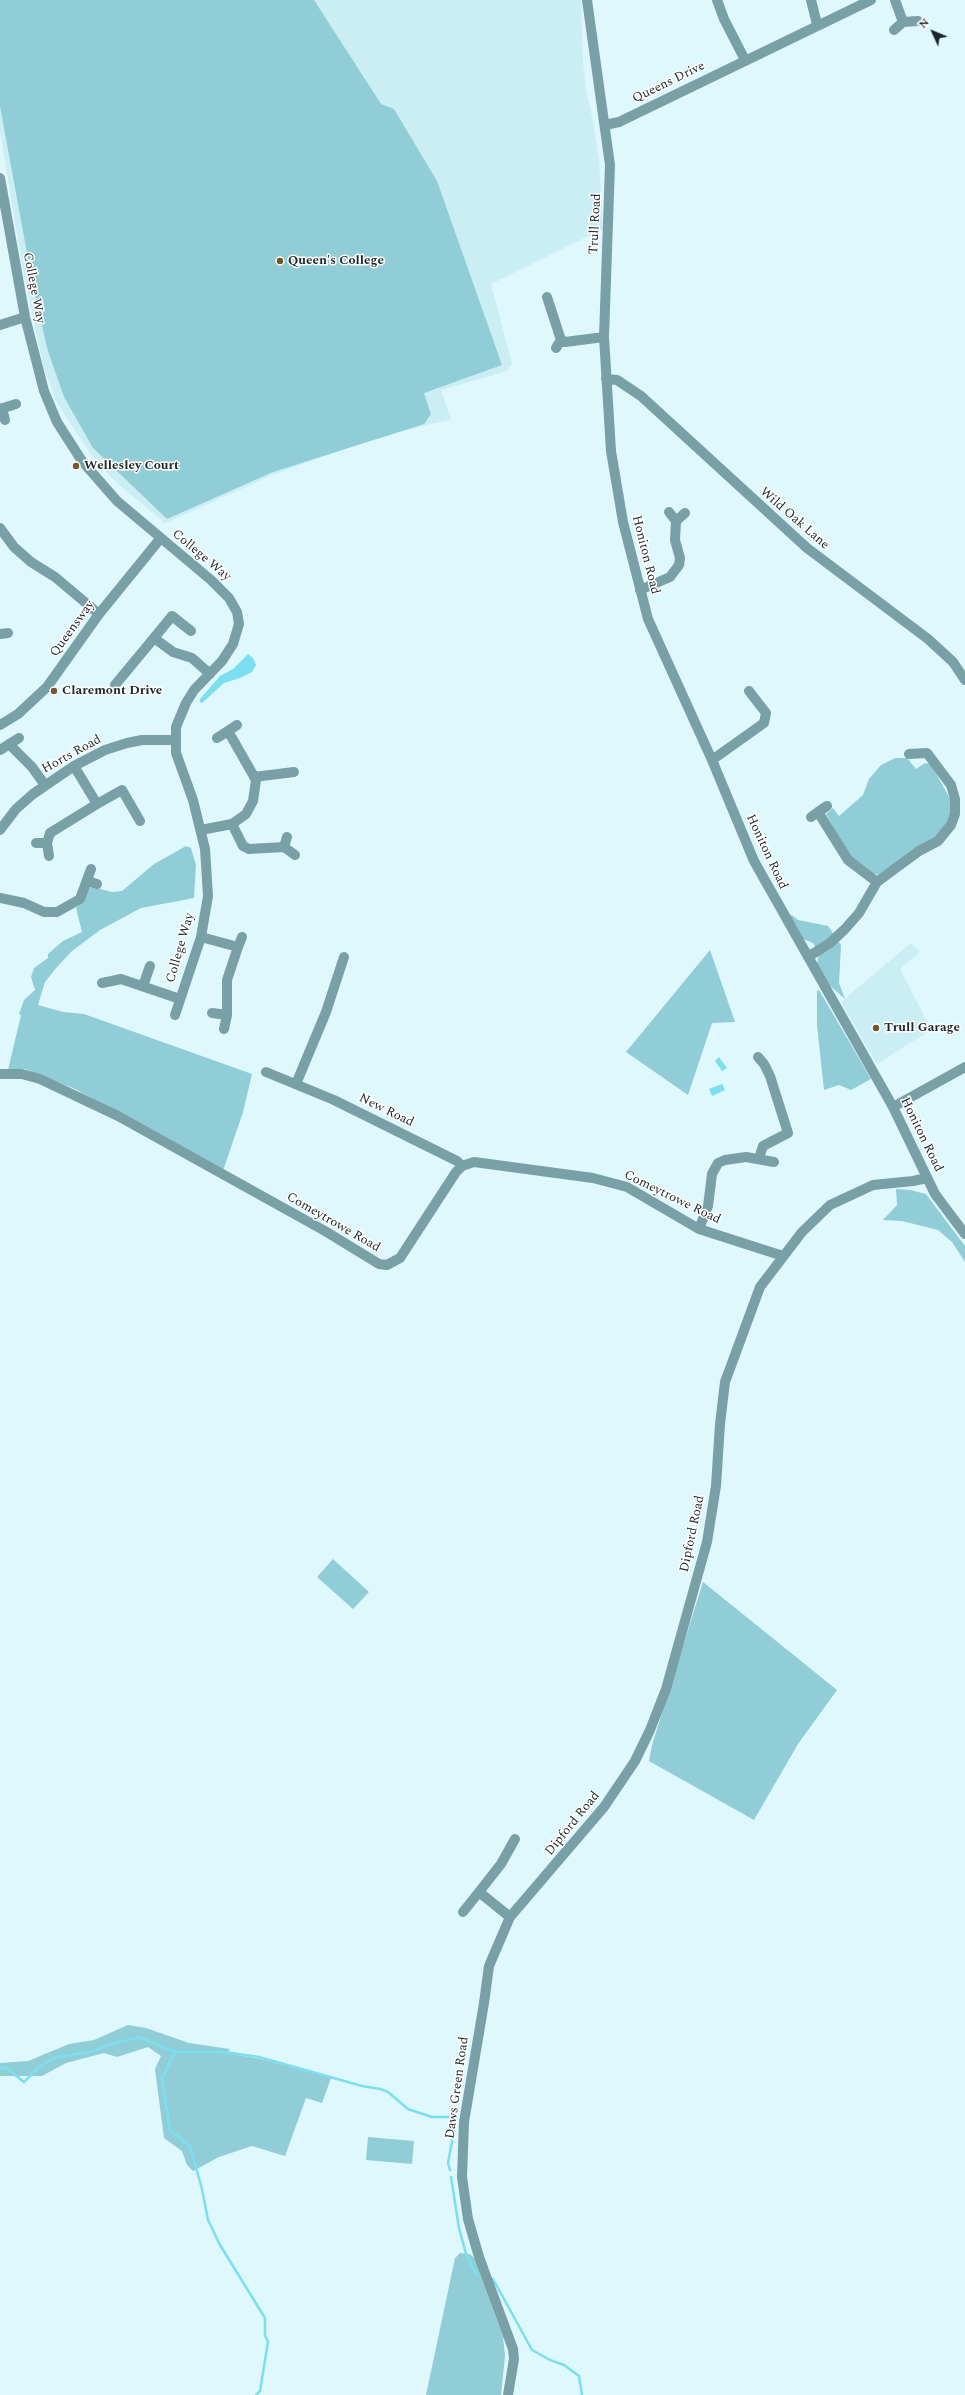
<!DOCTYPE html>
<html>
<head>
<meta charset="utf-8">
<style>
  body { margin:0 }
  #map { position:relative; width:965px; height:2395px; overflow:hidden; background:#def8fd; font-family:Spectral,serif }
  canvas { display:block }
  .north { position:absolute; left:913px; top:12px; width:40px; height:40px; -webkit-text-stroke:3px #fff; paint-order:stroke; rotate:314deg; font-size:11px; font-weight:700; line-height:16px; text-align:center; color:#1d2729 }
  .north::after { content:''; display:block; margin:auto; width:14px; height:18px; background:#1d2729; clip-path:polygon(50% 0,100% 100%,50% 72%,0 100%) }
</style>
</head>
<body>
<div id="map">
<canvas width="965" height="2395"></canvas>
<div class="north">N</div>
</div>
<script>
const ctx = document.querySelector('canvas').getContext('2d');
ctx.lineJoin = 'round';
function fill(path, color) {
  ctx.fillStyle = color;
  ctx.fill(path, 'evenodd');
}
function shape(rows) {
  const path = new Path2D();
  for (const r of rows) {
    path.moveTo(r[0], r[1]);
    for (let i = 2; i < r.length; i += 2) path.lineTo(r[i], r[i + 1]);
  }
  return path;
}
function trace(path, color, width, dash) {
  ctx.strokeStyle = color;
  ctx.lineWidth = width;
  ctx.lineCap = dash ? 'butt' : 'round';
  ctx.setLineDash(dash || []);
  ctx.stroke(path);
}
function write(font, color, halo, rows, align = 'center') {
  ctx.font = font + ' Spectral,serif';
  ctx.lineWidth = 3;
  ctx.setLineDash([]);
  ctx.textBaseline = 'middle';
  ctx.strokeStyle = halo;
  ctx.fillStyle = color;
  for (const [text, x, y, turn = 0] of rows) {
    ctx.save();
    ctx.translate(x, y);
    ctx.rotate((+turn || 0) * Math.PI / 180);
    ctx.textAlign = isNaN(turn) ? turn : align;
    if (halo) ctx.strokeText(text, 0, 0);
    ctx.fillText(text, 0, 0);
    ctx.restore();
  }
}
fill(shape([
  [0,0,581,0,583,63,586,90,593,121,599,160,603,229,491,284,512,364,507,371,441,390,451,420,430,424,355,445,275,474,165,523,118,484,94,459,57,403,44,369,22,264,0,131],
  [911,943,920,952,900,969,930,1027,929,1031,877,1064,841,1002]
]), '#caeef4');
fill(shape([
  [0,0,314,0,381,104,394,109,437,181,502,365,424,393,431,414,424,424,273,472,167,519,93,448,64,397,47,348,33,286,0,106],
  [895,758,907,758,916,769,925,763,931,764,950,799,950,818,943,832,879,875,871,873,849,856,826,814,833,808,839,816,863,795,869,779,881,765],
  [186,846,191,848,196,865,194,898,141,908,100,930,72,951,57,967,45,982,38,1005,63,1012,84,1014,252,1074,243,1112,223,1171,75,1089,25,1069,8,1070,21,1015,19,1014,24,1000,35,990,31,977,34,968,48,958,48,954,63,941,82,932,76,908,82,902,89,888,93,887,112,892,122,891,154,864],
  [792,915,798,920,828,926,841,945,839,983,845,999,828,984,817,965,819,953,813,943,803,939,789,916],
  [710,950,735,1022,712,1023,688,1095,626,1052],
  [819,990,871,1079,851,1090,839,1085,824,1090,817,1025,817,991],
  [896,1189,910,1190,926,1194,965,1246,965,1262,952,1242,938,1230,902,1221,883,1220,897,1205],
  [333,1559,369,1592,353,1609,317,1577],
  [703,1582,837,1690,798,1744,754,1820,649,1761,652,1745],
  [128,2025,146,2028,189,2043,230,2049,227,2053,261,2059,331,2078,322,2103,306,2098,285,2156,252,2146,219,2157,193,2171,187,2165,182,2151,164,2138,155,2069,161,2056,148,2047,117,2057,104,2053,66,2063,42,2076,0,2076,0,2063,28,2061,69,2044,94,2040],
  [368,2137,414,2141,412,2164,366,2160],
  [460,2253,470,2254,474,2258,503,2337,505,2356,501,2395,426,2395,455,2258]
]), '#91cdd6');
fill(shape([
  [248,654,253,658,256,665,252,672,240,678,224,683,202,703,200,702,200,699,220,676,233,669],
  [719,1057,727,1068,722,1071,715,1061],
  [722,1084,725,1090,712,1096,709,1089]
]), '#7adfee');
trace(shape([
  [175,2052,225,2052,259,2057,362,2086,380,2089,388,2092,408,2109,432,2117,450,2117,453,2122],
  [0,2068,5,2067,24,2082,39,2067,54,2058,93,2051,108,2045,139,2037,175,2052,162,2078,170,2130,190,2146,202,2189,208,2220,220,2245,265,2318,265,2335,268,2342,260,2391,256,2395],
  [450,2170,448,2163,454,2131],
  [451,2177,459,2228,466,2254,477,2276],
  [493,2279,532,2350,550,2360,564,2365,579,2376,582,2395]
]), '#7adfee', 2.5);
trace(shape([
  [587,0,610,165,604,337,611,451,623,522,648,619,712,760,754,861,893,1107,935,1194,965,1234],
  [717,0,724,19,745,60],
  [811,0,817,24],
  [895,0,903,22],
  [894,30,903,22,918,21],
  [605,125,619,122,871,0],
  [0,178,25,317,44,391,57,422,82,461,117,501,211,580,229,598,237,612,239,624,233,644,222,661,194,690,186,703,176,727,176,753,193,800,205,849,208,896,201,937,175,1015],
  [547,297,561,340,565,342,604,337],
  [0,325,25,317],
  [556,348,561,340],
  [606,379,617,380,641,396,807,548,928,639,953,662,965,680],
  [2,408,5,420],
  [0,409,16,404],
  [676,521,685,513],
  [0,528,14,547,31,562,55,577,99,614],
  [640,590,670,577,679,565,680,558,675,540,676,521,669,512],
  [0,634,8,633],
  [154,638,172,616,191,631],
  [115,685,154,638,173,652,192,658,210,674],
  [0,725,18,714,47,687,99,614,160,539],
  [217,738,228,731],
  [9,744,32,767,45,785],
  [0,750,19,738],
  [712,760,764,723,766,713,749,691],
  [254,777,294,772],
  [97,804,122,790,140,821],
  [818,812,827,806],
  [811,817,818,812,848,860,877,882],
  [232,824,243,846,249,849,284,847,295,855],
  [0,830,16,809,33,794,74,766,105,750,127,743,142,740,175,740],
  [201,830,232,824,246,814,253,801,256,780,228,731,237,725],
  [36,843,47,843,49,856],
  [47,843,50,833,97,804,74,766],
  [284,847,287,837],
  [87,881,97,884],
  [0,898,24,903,44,912,57,912,80,899,91,869],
  [201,937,238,947,227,980,227,1015,224,1029],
  [238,947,242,937],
  [808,957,830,943,845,929,859,913,877,882,919,851,938,841,951,825,955,814,955,799,951,785,927,753,909,754],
  [102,983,121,979,180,999],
  [143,986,150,966],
  [212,1013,227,1015],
  [758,1057,764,1064,770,1076,788,1133,763,1146,759,1158],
  [266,1072,334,1100,457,1161,462,1166],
  [0,1074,22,1074,40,1079,118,1116,325,1231,379,1264,387,1265,400,1258,456,1172,462,1166,474,1162,593,1178,627,1187,699,1229,783,1256],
  [296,1084,326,1012,344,957],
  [893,1107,965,1067],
  [699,1229,708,1206,712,1174,718,1163,725,1160,746,1157,774,1162],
  [463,1912,479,1892],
  [510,1917,479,1892,501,1864,515,1839],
  [508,2395,514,2359,513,2349,479,2257,468,2219,462,2177,464,2122,484,2003,489,1966,510,1917,604,1807,635,1761,650,1730,666,1689,707,1542,716,1486,720,1424,725,1382,760,1287,802,1232,830,1205,873,1185,913,1181,927,1178]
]), '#79a0a6', 10);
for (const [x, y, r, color] of [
  [280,261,4,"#75562b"],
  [76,466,4,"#75562b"],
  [54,691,4,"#75562b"],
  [876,1028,4,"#75562b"]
]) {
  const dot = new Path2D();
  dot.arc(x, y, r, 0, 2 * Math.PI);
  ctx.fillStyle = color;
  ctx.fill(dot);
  trace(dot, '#fff', 1.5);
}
write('13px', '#1d2729', '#fff', [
  ["Queens Drive",669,83,-26],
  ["Trull Road",596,224,-87],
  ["College Way",33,288,79],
  ["Wild Oak Lane",794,519,41],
  ["Honiton Road",645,555,76],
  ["College Way",201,556,40],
  ["Queensway",73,629,-54],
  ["Horts Road",72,755,-29],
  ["Honiton Road",766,852,65],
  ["College Way",181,948,-74],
  ["New Road",386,1111,26],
  ["Honiton Road",921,1135,64],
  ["Comeytrowe Road",672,1198,26],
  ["Comeytrowe Road",333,1223,30],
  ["Dipford Road",693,1534,-78],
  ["Dipford Road",573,1824,-51],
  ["Daws Green Road",458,2088,-82]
]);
write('bold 13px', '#1d2729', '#fff', [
  ["Queen's College",288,261],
  ["Wellesley Court",84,466],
  ["Claremont Drive",62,691],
  ["Trull Garage",884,1028]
], 'left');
</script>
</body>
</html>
